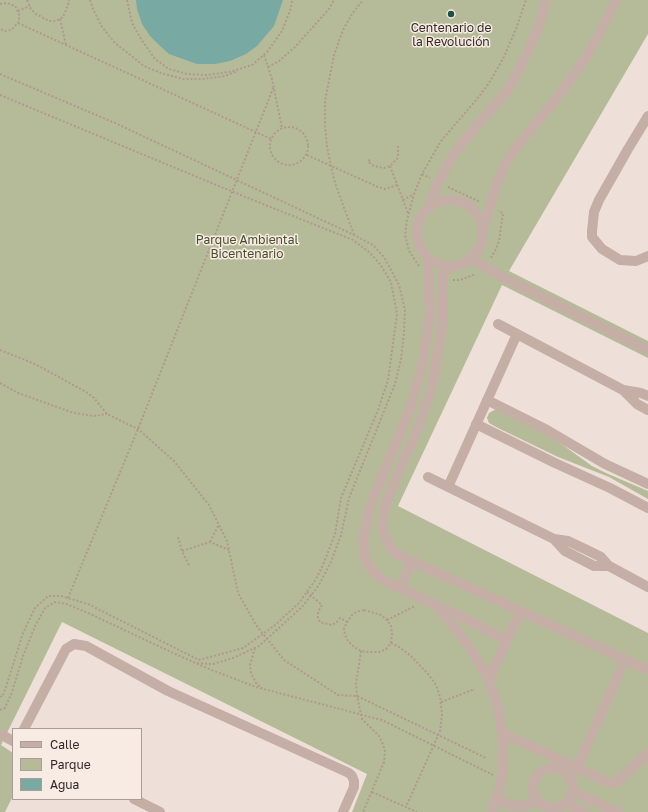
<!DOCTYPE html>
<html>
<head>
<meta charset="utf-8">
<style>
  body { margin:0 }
  #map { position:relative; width:648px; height:812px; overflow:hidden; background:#eee0d8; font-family:"Golos Text",sans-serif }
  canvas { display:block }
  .legend { position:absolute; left:12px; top:728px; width:130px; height:72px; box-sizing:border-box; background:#f7ebe3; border:1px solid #a89d97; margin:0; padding:5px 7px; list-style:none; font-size:12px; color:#312725 }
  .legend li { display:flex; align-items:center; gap:8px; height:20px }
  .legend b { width:20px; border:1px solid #a89d97 }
</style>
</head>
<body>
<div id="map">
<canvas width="648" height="812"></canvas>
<ul class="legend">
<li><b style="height:5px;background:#c5aea5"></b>Calle</li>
<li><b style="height:11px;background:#b5bb99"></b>Parque</li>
<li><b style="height:11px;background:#79a9a3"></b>Agua</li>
</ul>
</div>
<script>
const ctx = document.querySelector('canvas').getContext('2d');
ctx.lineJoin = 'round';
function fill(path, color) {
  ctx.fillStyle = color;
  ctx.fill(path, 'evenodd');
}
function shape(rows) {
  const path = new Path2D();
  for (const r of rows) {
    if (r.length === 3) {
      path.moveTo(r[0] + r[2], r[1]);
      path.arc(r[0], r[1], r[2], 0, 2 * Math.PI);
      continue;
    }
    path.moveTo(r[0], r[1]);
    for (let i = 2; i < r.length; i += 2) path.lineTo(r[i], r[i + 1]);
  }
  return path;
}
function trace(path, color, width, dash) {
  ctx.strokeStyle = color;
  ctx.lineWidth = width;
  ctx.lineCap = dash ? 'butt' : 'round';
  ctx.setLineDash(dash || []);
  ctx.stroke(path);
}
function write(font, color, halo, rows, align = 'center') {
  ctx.font = font + ' "Golos Text",sans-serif';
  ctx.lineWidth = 3;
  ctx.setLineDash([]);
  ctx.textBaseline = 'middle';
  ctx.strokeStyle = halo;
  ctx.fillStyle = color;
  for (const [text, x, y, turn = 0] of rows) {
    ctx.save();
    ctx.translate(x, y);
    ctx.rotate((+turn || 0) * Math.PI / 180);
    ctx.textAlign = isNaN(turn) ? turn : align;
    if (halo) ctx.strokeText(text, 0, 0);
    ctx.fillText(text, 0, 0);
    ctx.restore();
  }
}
fill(shape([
  [0,0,648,0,648,34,509,271,648,341,648,358,502,285,398,506,648,633,648,812,352,812,367,774,62,622,1,745,13,753,13,796,5,812,0,812],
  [496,409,553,438,592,466,606,473,648,491,648,499,609,477,558,457,498,428,489,423,487,418,489,413]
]), '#b5bb99');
fill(shape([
  [136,0,283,0,274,26,257,46,246,54,230,61,215,64,197,64,180,58,169,54,159,45,150,36,142,24,137,9]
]), '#79a9a3');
trace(shape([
  [27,0,31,9,36,14,49,21,56,21,63,17,68,5,69,0],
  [90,0,93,9,102,27,115,43,144,66,161,73,183,79,203,79,225,76,238,71],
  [127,0,132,23,141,39,155,59,169,69,187,74,207,75,229,72,252,65,267,52,282,31,291,8,292,0],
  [0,4,7,3,15,6,19,14,19,19,18,23,11,30,6,31,0,29],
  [18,11,30,6],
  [60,19,66,45],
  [18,23,271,139],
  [264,55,272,79,282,128],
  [268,67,279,61,295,47,329,9,334,0],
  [0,74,115,123,354,235,373,245,384,257,391,270,399,285,405,310,404,333,401,359,395,384,349,498,341,535,331,562,319,585,302,607,259,646,233,658,213,664,195,663],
  [0,95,243,196,353,240,369,252,380,264,391,282,397,314,388,380,378,410,341,498,335,534,323,565,316,579,299,603,274,626,243,648,199,660,88,604,61,596,48,596,35,608,23,633,6,687,2,697,0,696],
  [289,146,19],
  [307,155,378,187,385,189,397,185],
  [370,160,368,161,372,165,378,167,384,168,390,166,397,159,398,155,398,146],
  [390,166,408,213],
  [422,174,430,178],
  [448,187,480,202],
  [403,200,414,194],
  [354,235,335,183,331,166,327,147,325,125,325,101,334,55,343,30,352,14,363,0],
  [491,258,495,251,499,241,503,213,498,211],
  [419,266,409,251,405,235,407,220,414,194,422,174,441,141,477,99,489,83,504,57,516,29,526,0],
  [453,280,460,280,476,274],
  [0,350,35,364,86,392,94,398,107,414,138,429,174,461,209,505,227,541,238,593,256,625,284,660,338,695,357,696,486,758],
  [0,383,18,393,74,413,94,416,107,414],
  [178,537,182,551],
  [210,542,219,524],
  [189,565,182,551,210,542,229,550],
  [307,592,322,605,318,612,318,618,320,622,331,625,336,623,340,618,347,622],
  [68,598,138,429,274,86],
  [364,610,381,615,387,620,391,626,392,634,391,643,386,649,380,652,369,652,361,651,354,647,348,641,345,635,344,628,351,616,356,612,364,610],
  [387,620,415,606],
  [391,643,399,647,411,656,429,675,436,685,440,697,442,714,440,731,406,807],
  [255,648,250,665,251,673,256,683,262,688],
  [361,651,356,684,357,696,362,719,379,736,383,744,385,751,384,762,363,812],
  [441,702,475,689],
  [0,710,5,708,12,692,23,656,36,624,45,608,55,602,66,604,86,612,171,652,209,669,256,687,382,720,493,775],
  [372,792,417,812]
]), '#b0988f', 2, [2, 2]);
trace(shape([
  [648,116,628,149,599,200,594,212,592,231,592,237,602,249,620,260,636,261,648,256],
  [450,233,33],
  [429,208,437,185,449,162,461,144,507,91,518,72,538,29,546,0],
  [483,229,498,180,505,164,515,149,553,103,585,59,599,35,616,0],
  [428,257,430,314,423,361,410,409,372,501,368,515,363,540,364,551,366,561,372,570,379,577,387,582,436,605,466,642,487,675,499,711,503,741,503,766,500,787,492,812],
  [470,258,506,279,648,350],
  [448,265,443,276,443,320,434,376,428,398,414,439,404,459,386,503,382,525,385,537,389,545,394,552,401,556,648,670],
  [498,324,623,390,637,404,648,410],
  [623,390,641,393,648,396],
  [487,400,547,430,605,464,648,484],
  [476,424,555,463,610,488,648,508],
  [428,477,554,539,565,551,594,566,609,566],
  [448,487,517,334],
  [554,539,568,541,587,550,601,557,609,566,648,587],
  [399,588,413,561],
  [439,607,458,615,506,640],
  [489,679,520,612],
  [24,729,66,649,74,644,86,646,168,691,349,773,352,776,354,781,354,787,343,812],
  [502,733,610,783,617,782,648,753],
  [0,734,13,741],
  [553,788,20],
  [570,779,577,768,625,660],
  [572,791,618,812],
  [134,799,160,812],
  [496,799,514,806,520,806,530,804,536,798],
  [566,803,586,812]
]), '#c5aea5', 10);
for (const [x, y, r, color] of [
  [451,14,4,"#1f4f4a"]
]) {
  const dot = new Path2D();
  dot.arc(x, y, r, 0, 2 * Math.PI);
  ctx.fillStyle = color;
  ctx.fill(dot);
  trace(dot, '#f7ebe3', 1.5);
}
write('12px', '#312725', '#f7ebe3', [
  ["Centenario de",451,28],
  ["la Revolución",451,42]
]);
write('12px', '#464d2b', '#f7ebe3', [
  ["Parque Ambiental",247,240],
  ["Bicentenario",247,254]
]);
</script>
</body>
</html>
